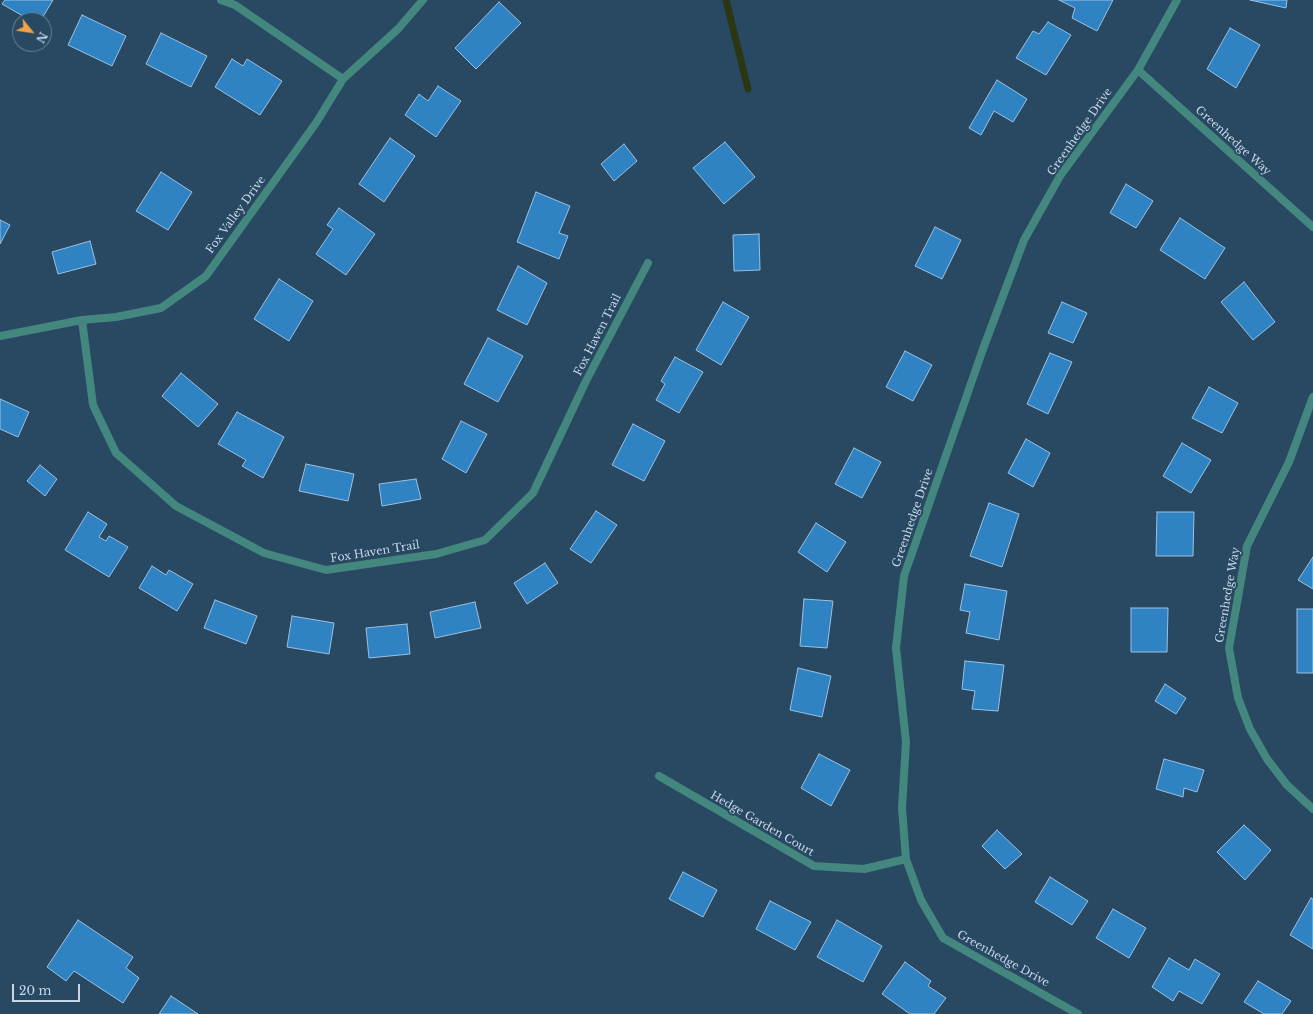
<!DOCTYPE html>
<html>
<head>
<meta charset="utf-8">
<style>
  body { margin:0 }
  #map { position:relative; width:1313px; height:1014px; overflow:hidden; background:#294963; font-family:"Libre Baskerville",serif }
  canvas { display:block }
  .north { position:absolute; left:12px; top:12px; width:40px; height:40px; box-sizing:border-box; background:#294963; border:1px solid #678298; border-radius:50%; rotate:120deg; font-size:11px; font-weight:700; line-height:16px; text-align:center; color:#c5d7e7 }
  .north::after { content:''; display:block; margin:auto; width:14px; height:18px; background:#f5a246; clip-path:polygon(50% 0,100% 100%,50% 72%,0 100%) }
  .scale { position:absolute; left:12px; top:984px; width:68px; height:18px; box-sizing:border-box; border:2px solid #c5d7e7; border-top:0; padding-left:5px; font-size:12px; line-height:14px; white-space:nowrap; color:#c5d7e7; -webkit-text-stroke:3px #294963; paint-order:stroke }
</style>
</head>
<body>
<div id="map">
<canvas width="1313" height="1014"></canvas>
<div class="north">N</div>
<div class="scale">20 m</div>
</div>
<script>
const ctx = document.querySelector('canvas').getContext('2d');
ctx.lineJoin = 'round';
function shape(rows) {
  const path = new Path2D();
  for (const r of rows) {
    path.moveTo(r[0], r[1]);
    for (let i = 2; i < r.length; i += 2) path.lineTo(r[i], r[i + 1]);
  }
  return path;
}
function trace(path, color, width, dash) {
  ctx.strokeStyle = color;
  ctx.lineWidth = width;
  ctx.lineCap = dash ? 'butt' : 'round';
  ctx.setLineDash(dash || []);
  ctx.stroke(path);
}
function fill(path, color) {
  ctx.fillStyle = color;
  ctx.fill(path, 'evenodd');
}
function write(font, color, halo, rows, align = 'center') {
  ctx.font = font + ' "Libre Baskerville",serif';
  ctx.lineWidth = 4;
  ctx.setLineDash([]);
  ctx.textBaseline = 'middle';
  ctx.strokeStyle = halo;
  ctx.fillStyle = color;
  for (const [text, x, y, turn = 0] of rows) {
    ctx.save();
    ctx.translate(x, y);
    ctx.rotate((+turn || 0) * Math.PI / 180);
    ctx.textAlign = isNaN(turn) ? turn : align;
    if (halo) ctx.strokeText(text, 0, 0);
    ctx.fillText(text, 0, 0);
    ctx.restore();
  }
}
trace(shape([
  [726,0,748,89]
]), '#2a3710', 7);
const building = shape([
  [5,0,53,0,41,20,30,20,2,4,5,0],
  [1059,0,1113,0,1097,31,1072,18,1075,8,1059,0],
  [1250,0,1287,0,1286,8,1250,0],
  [499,2,521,23,476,69,455,48,499,2],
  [82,15,126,36,112,66,68,45,82,15],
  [1048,22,1071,35,1046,75,1016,58,1033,31,1039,34,1048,22],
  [1230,28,1260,45,1236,88,1207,69,1230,28],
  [161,33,207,56,191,87,146,64,161,33],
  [232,59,243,66,247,59,282,81,260,115,215,87,232,59],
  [997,80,1027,99,1013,122,994,111,981,135,969,128,997,80],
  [438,86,461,101,436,137,405,115,419,94,428,101,438,86],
  [390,138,415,156,384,202,359,184,390,138],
  [725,142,755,177,724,204,693,168,725,142],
  [624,144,637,161,614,181,601,164,624,144],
  [161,172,192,192,168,230,136,211,161,172],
  [1126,184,1153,201,1136,228,1110,213,1126,184],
  [536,192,570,206,559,233,568,236,559,259,517,242,536,192],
  [339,208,375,234,346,275,316,254,333,229,327,225,339,208],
  [1180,218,1225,248,1205,279,1160,250,1180,218],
  [0,220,10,225,0,244,0,220],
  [935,227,961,240,942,279,915,266,935,227],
  [759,234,760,270,734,271,733,235,759,234],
  [90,241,96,264,58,274,52,252,90,241],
  [518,266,547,283,527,325,497,310,518,266],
  [279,279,313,301,289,341,254,319,279,279],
  [1244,282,1275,322,1253,340,1221,302,1244,282],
  [723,302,749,317,721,365,696,350,723,302],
  [1062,302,1087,313,1073,343,1048,333,1062,302],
  [488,338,523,356,498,402,464,384,488,338],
  [905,351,932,365,913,401,886,387,905,351],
  [1050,353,1072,362,1048,414,1027,404,1050,353],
  [675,357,703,372,679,413,656,400,665,384,661,381,675,357],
  [181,373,218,404,198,427,162,396,181,373],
  [1209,387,1238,403,1222,433,1192,418,1209,387],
  [0,399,29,412,18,437,0,429,0,399],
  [237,412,284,437,263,478,242,466,246,460,218,444,237,412],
  [461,421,487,434,466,473,442,459,461,421],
  [633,424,665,441,644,481,612,465,633,424],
  [1026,439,1050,453,1033,487,1008,473,1026,439],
  [1182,443,1211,460,1191,493,1163,476,1182,443],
  [854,448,881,462,862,498,835,484,854,448],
  [306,464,354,474,348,501,299,491,306,464],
  [40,465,57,479,45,496,27,481,40,465],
  [416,479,421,499,382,506,379,484,416,479],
  [989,503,1019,514,1002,567,970,556,989,503],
  [596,511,617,525,591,563,570,549,596,511],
  [88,512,107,524,99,537,106,541,109,536,128,547,109,577,65,550,88,512],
  [1157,512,1194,512,1193,556,1156,556,1157,512],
  [816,523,846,542,827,572,798,552,816,523],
  [1313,557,1313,589,1298,580,1313,557],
  [545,563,558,583,527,604,514,583,545,563],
  [152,566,166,575,169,570,193,584,177,611,139,588,152,566],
  [965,584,1007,591,999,640,966,633,970,612,960,610,965,584],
  [804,599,833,601,827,648,800,646,804,599],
  [215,600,257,616,246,644,204,628,215,600],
  [475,602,481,628,435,638,430,612,475,602],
  [1131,608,1168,608,1167,652,1131,652,1131,608],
  [1297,609,1313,609,1313,673,1297,673,1297,609],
  [292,616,334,623,329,654,287,647,292,616],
  [407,624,410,654,369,658,366,628,407,624],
  [965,661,1004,665,998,711,972,709,975,691,962,689,965,661],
  [798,668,831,676,822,717,790,710,798,668],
  [1165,684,1186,698,1176,714,1155,701,1165,684],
  [819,754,850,770,831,806,801,788,819,754],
  [1164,759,1204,770,1197,792,1184,788,1183,797,1156,789,1164,759],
  [1244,825,1271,850,1245,880,1217,852,1244,825],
  [997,830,1022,854,1005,869,982,846,997,830],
  [683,872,717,890,703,917,669,899,683,872],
  [1050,877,1088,901,1072,925,1035,902,1050,877],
  [1311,898,1313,899,1313,949,1290,935,1311,898],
  [770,901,811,922,795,950,756,929,770,901],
  [1113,909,1146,928,1129,958,1096,938,1113,909],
  [78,920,133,957,126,968,139,978,123,1003,74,971,66,981,47,967,78,920],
  [837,920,882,946,863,982,817,957,837,920],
  [1169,958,1189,970,1195,959,1220,974,1202,1004,1179,991,1173,1001,1152,987,1169,958],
  [905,962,931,981,928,986,946,998,934,1014,910,1014,882,994,905,962],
  [1258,981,1291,1001,1282,1014,1264,1014,1244,1002,1258,981],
  [171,996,198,1014,159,1014,171,996]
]);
fill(building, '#2f83c2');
trace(building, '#9cc0e0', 1);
trace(shape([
  [221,0,235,5,343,79],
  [1138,70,1313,227],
  [82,320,93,405,116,453,176,506,264,553,326,570,436,554,485,540,533,493,586,381,648,263],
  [0,336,82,320,116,317,161,308,206,276,316,123,343,79,398,29,423,0],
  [1313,397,1289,462,1247,546,1229,648,1238,698,1250,729,1267,759,1287,785,1313,809],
  [659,776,814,866,864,869,906,859],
  [1078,1014,943,938,921,900,906,859,902,808,906,742,896,648,904,576,983,349,1024,240,1060,176,1138,70,1177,0]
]), '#43877f', 8);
write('11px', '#c5d7e7', '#294963', [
  ["Greenhedge Drive",1080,132,-55],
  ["Greenhedge Way",1233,141,42],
  ["Fox Valley Drive",236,215,-54],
  ["Fox Haven Trail",598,335,-63],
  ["Greenhedge Drive",913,518,-71],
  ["Fox Haven Trail",375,552,-9],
  ["Greenhedge Way",1228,595,-80],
  ["Hedge Garden Court",762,824,30],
  ["Greenhedge Drive",1003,959,29]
]);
</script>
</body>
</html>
